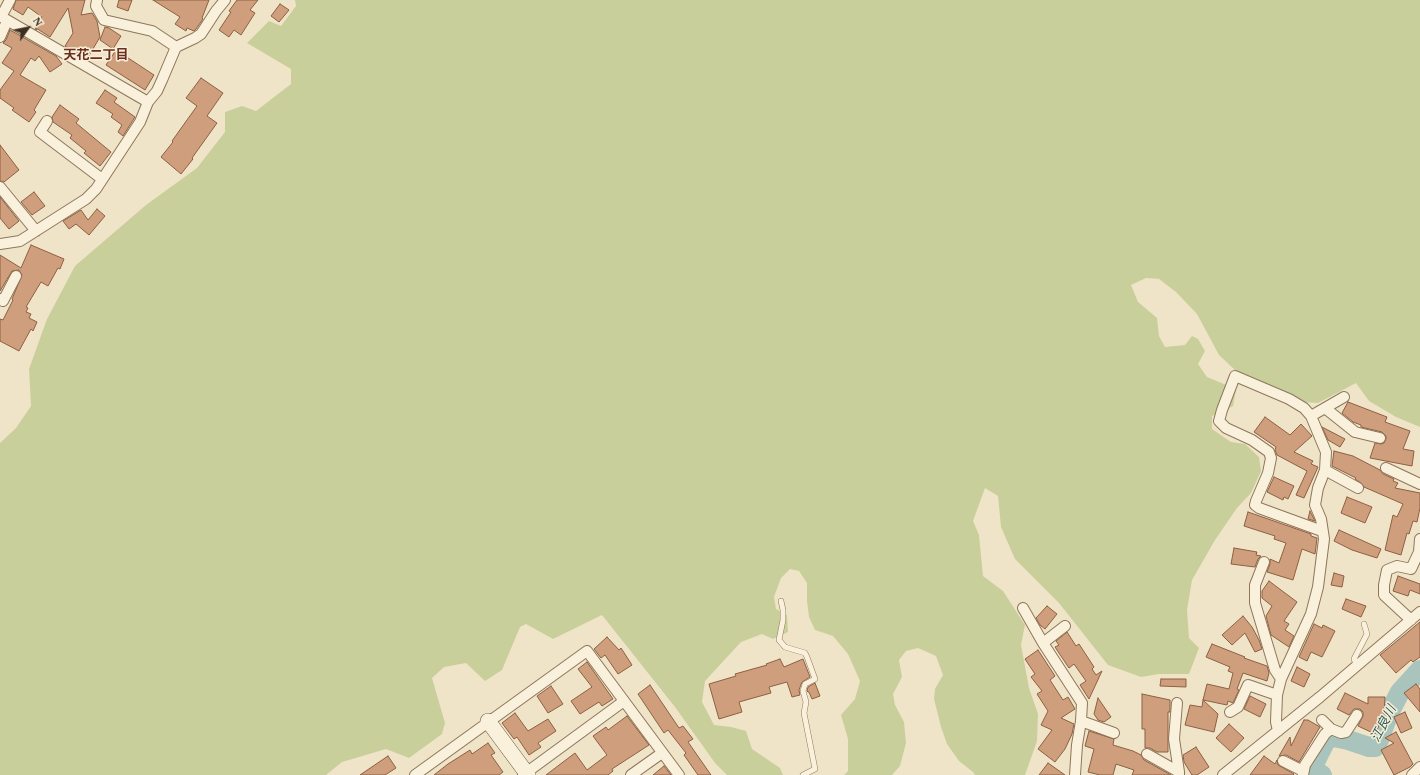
<!DOCTYPE html>
<html>
<head>
<meta charset="utf-8">
<style>
  body { margin:0 }
  #map { position:relative; width:1420px; height:775px; overflow:hidden; background:#f0e4c8; font-family:"Times New Roman",serif }
  canvas { display:block }
  .north { position:absolute; left:8px; top:8px; width:40px; height:40px; -webkit-text-stroke:3px #f7eed8; paint-order:stroke; rotate:57deg; font-size:11px; font-weight:700; line-height:16px; text-align:center; color:#3d2e20 }
  .north::after { content:''; display:block; margin:auto; width:14px; height:18px; background:#3d2e20; clip-path:polygon(50% 0,100% 100%,50% 72%,0 100%) }
</style>
</head>
<body>
<div id="map">
<canvas width="1420" height="775"></canvas>
<div class="north">N</div>
</div>
<script>
const ctx = document.querySelector('canvas').getContext('2d');
ctx.lineJoin = 'round';
function fill(path, color) {
  ctx.fillStyle = color;
  ctx.fill(path, 'evenodd');
}
function shape(rows) {
  const path = new Path2D();
  for (const r of rows) {
    path.moveTo(r[0], r[1]);
    for (let i = 2; i < r.length; i += 2) path.lineTo(r[i], r[i + 1]);
  }
  return path;
}
function trace(path, color, width, dash) {
  ctx.strokeStyle = color;
  ctx.lineWidth = width;
  ctx.lineCap = dash ? 'butt' : 'round';
  ctx.setLineDash(dash || []);
  ctx.stroke(path);
}
function write(font, color, halo, rows, align = 'center') {
  ctx.font = font + ' "Times New Roman","Noto Sans JP",serif';
  ctx.lineWidth = 3;
  ctx.setLineDash([]);
  ctx.textBaseline = 'middle';
  ctx.strokeStyle = halo;
  ctx.fillStyle = color;
  for (const [text, x, y, turn = 0] of rows) {
    ctx.save();
    ctx.translate(x, y);
    ctx.rotate((+turn || 0) * Math.PI / 180);
    ctx.textAlign = isNaN(turn) ? turn : align;
    if (halo) ctx.strokeText(text, 0, 0);
    ctx.fillText(text, 0, 0);
    ctx.restore();
  }
}
fill(shape([
  [295,0,1420,0,1420,427,1396,417,1369,401,1356,383,1318,403,1303,402,1236,371,1219,355,1197,314,1176,292,1159,279,1146,278,1131,285,1138,302,1157,318,1159,336,1165,347,1185,345,1192,336,1198,339,1205,351,1198,364,1207,377,1224,384,1236,390,1233,406,1212,416,1212,429,1231,442,1245,444,1259,457,1261,471,1251,493,1237,508,1215,540,1192,580,1187,610,1189,638,1199,648,1189,674,1159,674,1141,677,1108,665,1059,603,1015,559,1001,527,998,496,985,488,973,521,979,535,983,576,1003,591,1025,625,1021,645,1029,688,1038,714,1037,741,1025,775,975,775,973,772,959,761,947,744,941,727,934,699,935,689,943,675,936,656,918,648,906,651,899,660,902,677,893,694,895,705,904,722,906,743,900,766,892,775,844,775,848,771,848,739,841,715,855,699,860,681,848,654,833,636,815,630,809,617,807,601,807,583,799,571,790,569,781,578,774,597,776,609,787,615,788,632,773,639,762,634,741,642,705,681,702,702,714,725,731,727,746,731,752,749,780,768,783,775,727,775,715,763,675,707,602,615,553,639,526,624,520,627,502,670,485,681,466,663,444,667,432,678,445,723,442,734,409,758,386,749,342,762,326,775,0,775,0,443,16,428,31,406,29,369,47,319,75,266,146,205,197,168,225,132,225,112,242,106,256,111,291,84,291,69,247,43,269,21,281,26,296,6]
]), '#c9cf9b');
trace(shape([
  [1322,775,1316,771,1314,764,1326,740,1334,737,1348,740,1369,747,1375,747,1379,740,1388,715,1400,692,1420,670]
]), '#a9c4bc', 20);
const building = shape([
  [16,0,85,0,81,15,92,13,97,21,100,37,87,59,65,46,73,33,68,8,50,37,36,28,37,30,35,29,42,17,28,7,23,15,13,9,16,0],
  [119,0,132,0,128,11,117,7,119,0],
  [153,0,209,0,202,18,203,19,196,29,194,31,187,28,186,31,175,24,180,17,153,0],
  [237,0,258,0,250,10,255,13,241,35,234,30,229,37,219,30,231,12,229,11,237,0],
  [280,4,289,10,279,22,271,16,280,4],
  [105,27,109,28,121,36,113,49,100,40,105,27],
  [10,30,56,56,62,64,50,72,39,56,35,61,31,58,20,75,46,90,34,110,36,112,29,122,12,110,14,108,0,98,0,90,14,71,2,63,12,48,3,43,6,40,10,30],
  [116,50,154,75,145,90,106,65,116,50],
  [201,78,223,93,207,116,217,123,192,158,193,159,181,174,161,157,173,142,172,141,197,106,186,98,201,78],
  [105,90,117,98,114,102,135,117,123,136,118,132,122,125,111,117,113,114,96,103,105,90],
  [60,105,79,119,76,123,111,152,100,166,84,153,86,151,70,138,72,135,53,122,52,117,60,105],
  [0,145,19,170,4,182,0,181,0,145],
  [34,192,45,206,32,215,21,202,34,192],
  [0,197,19,221,9,229,0,218,0,197],
  [97,209,105,216,89,235,76,224,69,229,63,221,81,210,88,220,97,209],
  [31,245,64,259,60,269,58,268,48,286,41,282,26,307,28,308,26,312,31,314,29,318,37,322,33,331,31,329,19,351,0,341,0,319,3,320,13,300,12,299,22,275,19,270,12,271,0,291,0,255,21,268,31,245],
  [1348,402,1387,417,1385,422,1410,431,1403,449,1414,451,1412,466,1370,458,1375,443,1381,444,1384,443,1386,439,1386,436,1382,432,1361,427,1361,425,1353,422,1342,413,1348,402],
  [1265,417,1290,435,1301,424,1312,436,1294,452,1313,461,1311,464,1318,467,1304,498,1296,495,1307,471,1277,455,1275,450,1276,447,1254,432,1265,417],
  [1322,427,1345,439,1340,447,1328,440,1322,427],
  [1334,451,1353,456,1380,470,1383,474,1394,479,1393,481,1398,483,1395,488,1420,493,1420,508,1417,522,1413,521,1409,534,1407,533,1401,555,1385,550,1393,515,1397,517,1403,504,1364,487,1361,483,1355,479,1356,478,1332,466,1334,451],
  [1274,477,1294,486,1288,499,1284,497,1283,500,1267,492,1274,477],
  [1347,497,1372,507,1365,523,1341,513,1347,497],
  [1310,511,1315,521,1308,519,1310,511],
  [1248,512,1311,534,1311,536,1317,538,1315,554,1302,549,1293,580,1267,572,1270,564,1270,559,1279,563,1286,543,1274,539,1275,536,1244,526,1248,512],
  [1339,530,1381,549,1377,558,1352,550,1334,541,1339,530],
  [1234,548,1257,552,1256,555,1261,556,1258,559,1255,567,1231,564,1234,548],
  [1334,573,1344,576,1342,587,1331,585,1334,573],
  [1398,576,1420,584,1420,594,1410,590,1408,596,1393,591,1398,576],
  [1269,581,1297,602,1284,621,1289,624,1285,630,1294,636,1289,647,1271,635,1266,616,1272,606,1262,598,1262,591,1269,581],
  [1346,599,1366,606,1361,617,1342,609,1346,599],
  [1047,606,1057,614,1045,629,1040,625,1036,618,1047,606],
  [1243,616,1252,627,1259,640,1262,649,1255,652,1245,633,1232,645,1222,635,1243,616],
  [1420,622,1420,657,1413,662,1411,660,1396,673,1380,655,1420,622],
  [1314,624,1322,628,1323,625,1335,631,1322,657,1311,652,1307,661,1299,657,1314,624],
  [1067,632,1076,646,1079,644,1094,667,1092,669,1096,675,1102,671,1089,699,1080,685,1086,681,1074,664,1069,668,1055,647,1059,645,1056,641,1067,632],
  [607,637,619,650,621,648,632,665,618,674,605,655,601,658,594,649,607,637],
  [1212,644,1245,657,1244,658,1267,666,1269,673,1267,681,1243,673,1237,689,1239,690,1233,703,1228,701,1227,705,1203,700,1207,684,1229,689,1233,673,1228,671,1230,667,1206,657,1212,644],
  [1038,650,1055,676,1050,680,1063,700,1068,697,1075,709,1061,718,1074,724,1072,734,1065,749,1055,762,1038,749,1052,730,1041,725,1048,711,1037,694,1042,691,1031,677,1035,674,1025,659,1038,650],
  [780,659,784,667,803,659,810,677,802,682,799,690,800,695,792,697,787,682,769,687,771,693,739,702,742,712,719,719,709,684,736,676,735,674,767,665,766,664,780,659],
  [587,662,613,699,602,706,599,702,580,714,571,701,592,687,578,669,587,662],
  [1297,667,1310,674,1304,687,1291,681,1297,667],
  [1161,679,1186,679,1186,687,1160,686,1161,679],
  [815,683,820,696,812,699,809,692,808,692,807,691,808,687,815,683],
  [1416,684,1420,689,1420,712,1404,693,1416,684],
  [650,685,679,728,683,726,693,739,688,742,711,775,698,775,684,755,686,753,668,730,664,733,638,694,650,685],
  [551,686,563,704,548,713,537,696,551,686],
  [1345,693,1368,704,1368,697,1385,697,1384,715,1375,734,1358,726,1363,716,1363,712,1360,709,1354,709,1349,715,1337,709,1345,693],
  [1142,694,1170,700,1170,712,1168,712,1168,752,1157,752,1150,748,1145,748,1145,729,1142,729,1142,694],
  [1250,696,1266,704,1260,717,1244,709,1250,696],
  [1098,698,1111,717,1104,722,1098,720,1094,714,1098,698],
  [1203,700,1218,714,1214,732,1185,725,1190,705,1202,707,1203,700],
  [1405,712,1412,728,1401,733,1394,717,1405,712],
  [515,713,528,731,548,719,556,731,538,743,541,747,529,755,517,737,514,739,502,723,515,713],
  [627,716,649,745,612,769,613,771,608,775,546,775,575,753,587,770,607,755,593,736,606,727,608,730,627,716],
  [1304,720,1308,720,1320,727,1299,762,1286,755,1279,756,1290,737,1291,746,1304,720],
  [1229,724,1244,738,1231,752,1216,738,1229,724],
  [1089,731,1114,739,1113,745,1133,751,1141,755,1144,760,1171,775,1132,775,1134,770,1116,764,1113,775,1100,775,1088,772,1094,749,1085,746,1089,731],
  [1396,732,1413,764,1410,767,1394,775,1381,750,1394,743,1385,738,1396,732],
  [488,743,495,753,491,755,503,772,499,775,434,775,448,764,470,750,472,754,488,743],
  [1196,747,1209,767,1197,775,1192,775,1184,762,1183,755,1196,747],
  [388,756,396,768,385,775,360,775,388,756],
  [1264,756,1275,764,1277,760,1278,765,1294,774,1293,775,1250,775,1264,756],
  [1048,763,1065,775,1039,775,1048,763],
  [664,766,671,775,653,775,664,766]
]);
fill(building, '#cf9f7d');
trace(building, '#8d5f41', 1);
const lane = shape([
  [781,601,783,610,783,620,779,640,785,647,805,653,807,657,815,679,805,684,803,691,806,702,804,713,815,769,803,775],
  [1357,666,1354,659,1367,634,1364,624]
]);
const street = shape([
  [97,0,96,6,104,20,152,31,176,47],
  [0,16,148,102],
  [1,17,10,0],
  [0,37,7,21],
  [47,121,40,132,102,179],
  [0,187,36,231],
  [0,244,20,241,86,199,96,189,140,122,148,102,157,91,162,80,176,47,195,38,201,34,216,11,225,0],
  [0,299,3,301,16,276],
  [1325,408,1344,397],
  [1311,416,1325,408,1355,432,1380,438],
  [1386,468,1420,484],
  [1325,470,1358,488],
  [1264,562,1255,585,1255,603,1275,670,1281,679],
  [1023,608,1043,643,1082,703,1081,721],
  [1411,620,1384,595,1384,585,1387,570,1397,566,1411,569,1419,552,1420,539],
  [1043,643,1065,626],
  [1177,703,1174,739,1179,772],
  [1230,712,1238,707,1248,685,1277,695],
  [1322,720,1331,729],
  [1278,731,1276,722,1277,695,1281,679,1311,614,1318,587,1324,539,1321,519,1315,505,1318,488,1325,470,1326,452,1311,416,1304,408,1289,399,1235,376,1222,410,1219,421,1226,428,1252,440,1269,452,1271,458,1268,473,1256,501,1255,505,1259,508,1322,531],
  [1147,754,1179,772,1179,775],
  [1283,761,1303,771],
  [415,775,587,651,679,775],
  [523,775,624,701],
  [631,775,662,753],
  [1075,775,1077,745,1081,721,1114,733],
  [1223,775,1320,697,1420,612],
  [1303,775,1305,765,1325,734,1331,729,1341,733,1346,732,1357,715],
  [1412,775,1420,767]
]);
const secondary = shape([
  [488,721,528,775]
]);
trace(lane, '#8d765c', 6);
trace(street, '#8d765c', 12);
trace(secondary, '#6f573f', 16);
trace(lane, '#faf1dc', 5);
trace(street, '#faf1dc', 10);
trace(secondary, '#faf1dc', 15);
write('bold 13px', '#6b2e1e', '#f7eed8', [
  ["天花二丁目",96,56]
]);
write('italic 13px', '#2f5d5a', '#f7eed8', [
  ["江良川",1384,724,-62]
]);
</script>
</body>
</html>
